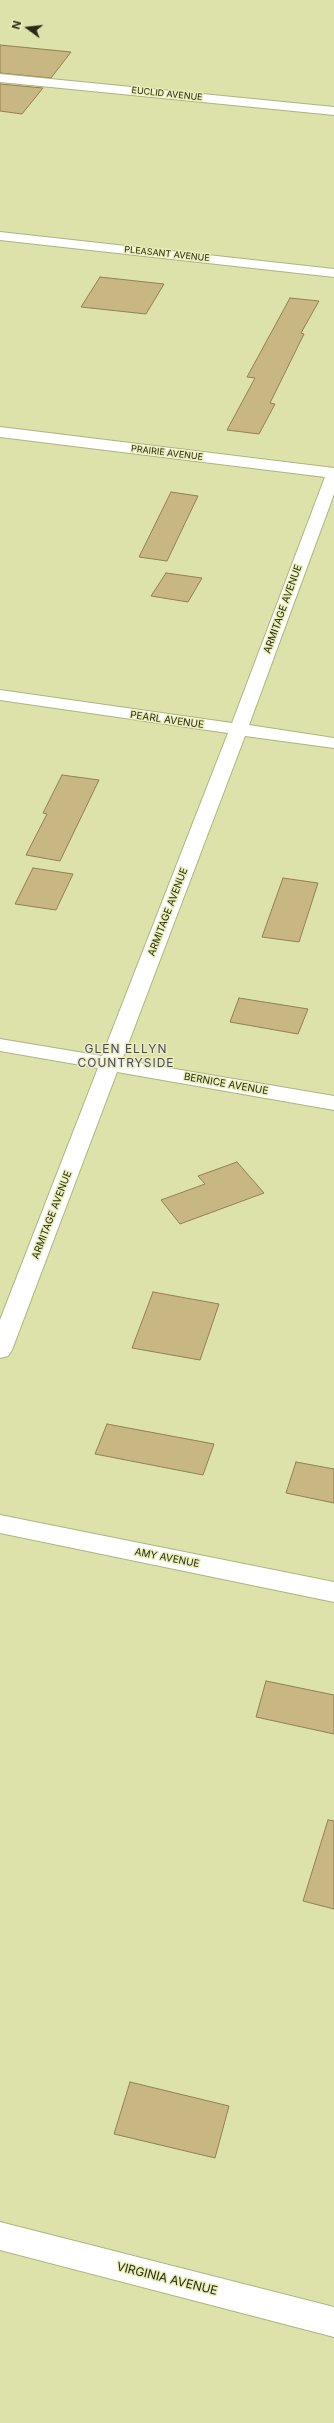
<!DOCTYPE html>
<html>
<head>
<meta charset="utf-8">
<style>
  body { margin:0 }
  #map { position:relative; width:334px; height:2423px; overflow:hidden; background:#dde2ab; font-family:Inter,sans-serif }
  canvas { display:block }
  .north { position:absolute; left:8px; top:8px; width:40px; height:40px; -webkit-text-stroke:3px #eaefb8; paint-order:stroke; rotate:285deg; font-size:11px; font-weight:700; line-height:16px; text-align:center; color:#292a15 }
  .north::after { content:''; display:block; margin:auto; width:14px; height:18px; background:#292a15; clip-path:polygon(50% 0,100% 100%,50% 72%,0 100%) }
</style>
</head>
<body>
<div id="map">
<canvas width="334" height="2423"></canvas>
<div class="north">N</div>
</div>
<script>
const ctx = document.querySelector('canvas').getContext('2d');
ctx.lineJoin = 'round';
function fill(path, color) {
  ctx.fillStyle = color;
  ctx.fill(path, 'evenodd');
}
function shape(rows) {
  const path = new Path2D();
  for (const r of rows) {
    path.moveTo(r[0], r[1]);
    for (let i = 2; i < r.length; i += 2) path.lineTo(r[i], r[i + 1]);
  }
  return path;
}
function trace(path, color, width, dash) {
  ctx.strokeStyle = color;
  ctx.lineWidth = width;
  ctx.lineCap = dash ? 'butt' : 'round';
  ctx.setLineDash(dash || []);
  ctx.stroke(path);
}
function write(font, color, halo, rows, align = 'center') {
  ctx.font = font + ' Inter,sans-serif';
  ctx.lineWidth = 3;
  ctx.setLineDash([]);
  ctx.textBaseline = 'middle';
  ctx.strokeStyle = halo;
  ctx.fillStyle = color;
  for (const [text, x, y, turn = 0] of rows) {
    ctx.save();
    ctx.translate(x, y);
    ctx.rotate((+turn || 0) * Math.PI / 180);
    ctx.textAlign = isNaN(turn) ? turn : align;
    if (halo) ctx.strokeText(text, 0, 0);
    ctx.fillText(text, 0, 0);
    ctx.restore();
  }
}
const building = shape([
  [0,45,71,52,51,78,0,73,0,45],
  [0,84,43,88,22,114,0,111,0,84],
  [100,277,164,284,146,314,81,307,100,277],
  [290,298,319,301,301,333,304,334,270,403,275,404,259,434,227,430,255,378,247,377,290,298],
  [171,492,198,496,167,561,139,557,171,492],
  [166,573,202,578,188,602,151,596,166,573],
  [62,775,99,780,60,861,26,855,47,814,43,813,62,775],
  [33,868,73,874,56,910,15,904,33,868],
  [283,878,318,883,299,942,262,937,283,878],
  [239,998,308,1009,298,1034,230,1022,239,998],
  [237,1162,264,1193,180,1224,161,1200,205,1184,198,1176,237,1162],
  [153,1292,219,1304,200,1360,132,1348,153,1292],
  [107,1424,214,1444,203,1475,95,1454,107,1424],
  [296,1462,334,1469,334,1503,286,1493,296,1462],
  [266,1681,334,1695,334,1734,256,1717,266,1681],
  [328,1820,334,1821,334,1909,303,1901,328,1820],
  [130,2082,229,2106,215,2158,114,2134,130,2082]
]);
fill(building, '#c8b683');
trace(building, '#91814f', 1);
const minor = shape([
  [0,74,334,107,334,115,0,82,0,74],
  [0,232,334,269,334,277,0,240,0,232],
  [0,427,334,468,334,494,249,725,334,738,334,748,245,736,122,1060,334,1096,334,1110,117,1072,12,1350,8,1356,0,1358,0,1320,98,1068,0,1051,0,1039,102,1056,228,733,0,700,0,690,232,723,325,477,0,437,0,427],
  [0,1515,334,1582,334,1602,0,1533,0,1515],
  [0,2222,334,2307,334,2337,0,2250,0,2222]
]);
trace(minor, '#afb37e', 2);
fill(minor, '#fff');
write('9px', '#292a15', '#eaefb8', [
  ["EUCLID AVENUE",167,94,6],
  ["PLEASANT AVENUE",167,254,6],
  ["PRAIRIE AVENUE",167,453,7]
]);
write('10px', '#292a15', '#eaefb8', [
  ["ARMITAGE AVENUE",283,609,-70],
  ["PEARL AVENUE",167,720,8],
  ["ARMITAGE AVENUE",168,912,-69],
  ["BERNICE AVENUE",226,1084,10],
  ["ARMITAGE AVENUE",52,1215,-69],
  ["AMY AVENUE",167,1558,11]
]);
ctx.letterSpacing = '1px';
write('12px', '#4c3f7c', '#eaefb8', [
  ["GLEN ELLYN",126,1049],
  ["COUNTRYSIDE",126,1063]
]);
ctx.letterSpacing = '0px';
write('12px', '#292a15', '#eaefb8', [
  ["VIRGINIA AVENUE",167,2279,14]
]);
</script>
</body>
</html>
